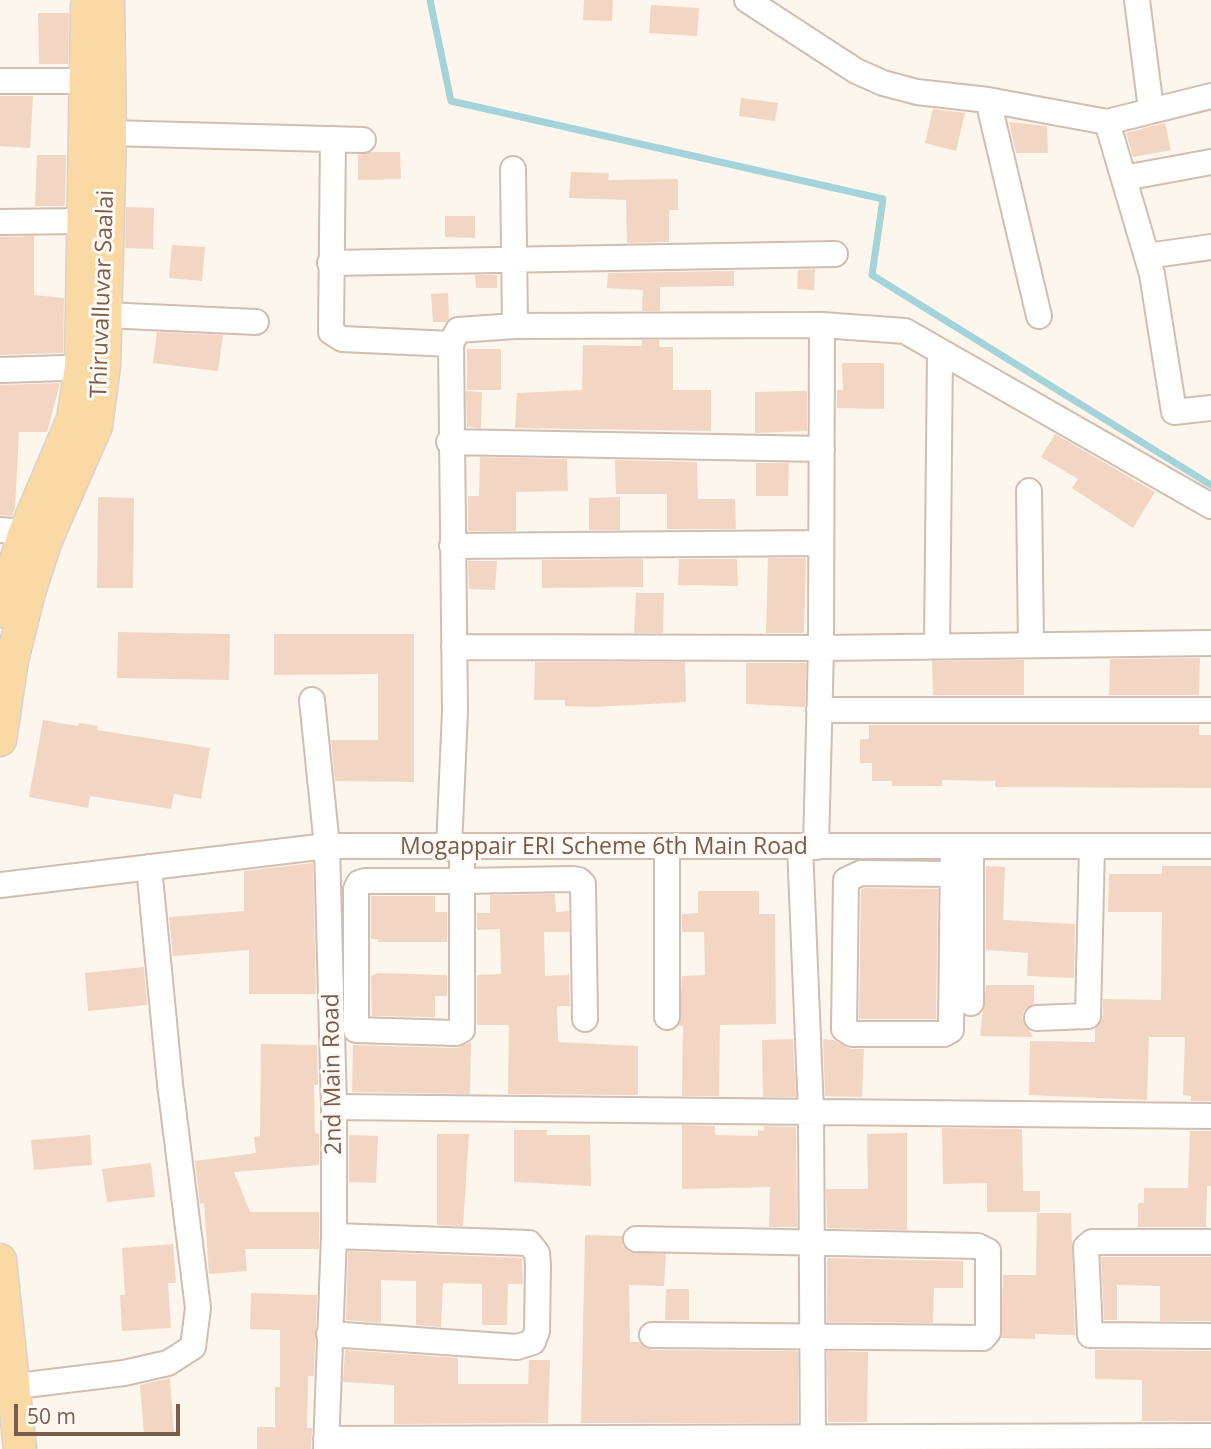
<!DOCTYPE html>
<html>
<head>
<meta charset="utf-8">
<style>
  body { margin:0 }
  #map { position:relative; width:1211px; height:1449px; overflow:hidden; background:#fdf6ec; font-family:"Open Sans",sans-serif }
  canvas { display:block }
  .scale { position:absolute; left:14px; top:1404px; width:166px; height:32px; box-sizing:border-box; border:4px solid #7a5c4d; border-top:0; padding-left:9px; font-size:21px; line-height:24px; white-space:nowrap; color:#7a5c4d; -webkit-text-stroke:5px #fffaf3; paint-order:stroke }
</style>
</head>
<body>
<div id="map">
<canvas width="1211" height="1449"></canvas>
<div class="scale">50 m</div>
</div>
<script>
const ctx = document.querySelector('canvas').getContext('2d');
ctx.lineJoin = 'round';
function shape(rows) {
  const path = new Path2D();
  for (const r of rows) {
    path.moveTo(r[0], r[1]);
    for (let i = 2; i < r.length; i += 2) path.lineTo(r[i], r[i + 1]);
  }
  return path;
}
function trace(path, color, width, dash) {
  ctx.strokeStyle = color;
  ctx.lineWidth = width;
  ctx.lineCap = dash ? 'butt' : 'round';
  ctx.setLineDash(dash || []);
  ctx.stroke(path);
}
function fill(path, color) {
  ctx.fillStyle = color;
  ctx.fill(path, 'evenodd');
}
function write(font, color, halo, rows, align = 'center') {
  ctx.font = font + ' "Open Sans",sans-serif';
  ctx.lineWidth = 6;
  ctx.setLineDash([]);
  ctx.textBaseline = 'middle';
  ctx.strokeStyle = halo;
  ctx.fillStyle = color;
  for (const [text, x, y, turn = 0] of rows) {
    ctx.save();
    ctx.translate(x, y);
    ctx.rotate((+turn || 0) * Math.PI / 180);
    ctx.textAlign = isNaN(turn) ? turn : align;
    if (halo) ctx.strokeText(text, 0, 0);
    ctx.fillText(text, 0, 0);
    ctx.restore();
  }
}
trace(shape([
  [430,0,451,101,883,199,872,275,1211,485]
]), '#a5d3da', 7);
fill(shape([
  [584,0,613,0,612,21,583,20],
  [651,5,699,8,697,36,649,33],
  [38,13,69,13,68,64,39,64],
  [0,96,33,96,30,148,0,146],
  [741,98,778,103,775,121,739,116],
  [933,109,965,113,956,151,925,143],
  [1009,122,1047,126,1048,153,1016,153],
  [1165,123,1171,150,1133,157,1126,133],
  [371,152,400,152,401,179,358,180,358,155],
  [37,155,66,155,65,206,35,206],
  [571,172,609,173,608,180,678,179,678,210,669,210,669,242,627,243,626,200,569,198],
  [126,207,154,208,153,249,125,248],
  [445,216,475,216,475,238,445,237],
  [34,236,34,295,64,298,63,353,0,355,0,237],
  [172,245,205,247,202,281,169,278],
  [815,269,814,290,797,289,798,270],
  [734,271,734,286,660,287,660,311,642,311,643,290,607,288,608,273],
  [475,275,497,275,497,288,476,288],
  [448,293,449,318,446,322,433,322,431,294],
  [157,332,223,335,218,371,153,363],
  [642,340,659,340,659,347,673,347,673,390,711,390,711,431,515,428,517,393,582,390,583,345,642,346],
  [467,349,501,349,501,390,467,390],
  [842,363,884,363,884,409,837,408,837,390,843,390],
  [60,383,47,432,19,432,15,508,12,516,0,515,0,385],
  [466,391,482,392,481,428,467,427],
  [798,391,807,391,807,431,755,433,755,392],
  [1055,434,1155,492,1133,528,1072,488,1078,479,1041,457],
  [480,457,567,459,568,491,516,492,516,531,468,531,468,496,479,496],
  [615,460,697,462,698,499,735,499,736,529,667,529,667,494,616,494],
  [756,463,789,463,788,496,756,496],
  [98,497,134,498,133,588,97,588],
  [620,497,620,530,589,530,589,498],
  [768,558,806,558,804,633,766,633],
  [643,559,643,587,542,588,542,560],
  [679,559,737,559,738,586,678,585],
  [468,561,497,561,495,590,469,589],
  [636,593,664,593,663,633,634,633],
  [118,632,230,634,229,680,117,678],
  [274,634,414,634,414,782,335,781,331,740,378,740,378,674,274,675],
  [1200,658,1199,695,1109,695,1110,659],
  [1024,660,1024,695,933,695,932,661],
  [535,662,685,662,686,702,595,707,565,706,565,700,534,700],
  [746,663,806,663,805,707,746,704],
  [43,720,78,726,79,723,98,726,97,730,210,748,201,799,174,794,171,809,90,796,88,808,29,797],
  [869,725,1199,725,1199,735,1211,735,1211,788,995,787,995,781,942,780,942,786,892,786,892,781,872,781,872,763,860,763,860,739,869,739],
  [313,863,316,994,249,994,249,950,173,956,169,917,244,911,244,871],
  [986,866,1005,867,1003,920,1075,924,1074,978,1027,976,1028,953,986,950],
  [1162,866,1211,866,1211,1101,1191,1101,1191,1096,1183,1095,1185,1037,1149,1037,1147,1100,1029,1095,1030,1041,1095,1042,1095,1029,1103,1017,1103,999,1161,1000,1162,912,1108,912,1109,874,1162,874],
  [864,888,938,889,936,1019,859,1019,861,890],
  [698,891,759,891,759,914,775,914,776,1024,720,1025,719,1096,682,1096,683,1026,679,1026,682,976,705,975,704,932,682,932,682,914,698,913],
  [555,894,556,912,569,911,569,932,544,932,545,976,569,975,570,1006,557,1006,558,1042,638,1046,638,1095,508,1094,509,1025,477,1025,477,975,501,974,500,929,477,930,477,913,490,913,490,895],
  [371,896,435,896,435,912,447,912,447,942,378,942,378,939,371,939],
  [144,967,147,1005,88,1011,85,973],
  [378,973,447,975,447,996,435,996,435,1017,372,1016,371,976],
  [986,985,1034,985,1034,1004,1024,1011,1022,1018,1033,1037,980,1036],
  [793,1039,796,1097,763,1097,762,1040],
  [823,1039,834,1040,851,1049,864,1049,862,1097,825,1096],
  [471,1042,470,1094,352,1092,353,1045,456,1048],
  [261,1044,317,1045,318,1085,314,1085,315,1133,319,1134,319,1165,234,1172,250,1212,319,1212,319,1249,245,1249,247,1271,209,1274,204,1203,200,1204,195,1161,256,1153,254,1137,260,1136],
  [682,1125,715,1126,715,1135,758,1136,758,1130,764,1131,764,1126,796,1127,797,1227,769,1227,770,1187,682,1189],
  [942,1128,1022,1129,1023,1191,1040,1191,1040,1212,987,1212,987,1183,943,1184],
  [514,1130,547,1130,547,1135,590,1135,591,1186,514,1182],
  [1190,1131,1211,1131,1211,1186,1207,1186,1206,1227,1138,1227,1138,1203,1144,1203,1144,1188,1188,1188],
  [907,1133,907,1230,827,1228,826,1189,868,1189,867,1134],
  [437,1134,469,1134,463,1226,437,1225],
  [90,1135,92,1165,34,1170,31,1140],
  [349,1135,378,1136,376,1183,349,1182],
  [151,1163,155,1197,107,1202,102,1169],
  [1037,1213,1071,1213,1075,1335,1035,1334,1035,1339,1001,1338,1003,1275,1036,1275],
  [585,1235,622,1236,623,1246,629,1252,666,1254,664,1286,629,1285,630,1342,639,1342,652,1350,798,1351,798,1423,581,1423],
  [173,1244,176,1283,168,1283,171,1328,122,1331,120,1295,125,1295,122,1248],
  [348,1251,522,1258,523,1284,508,1284,507,1325,482,1325,482,1284,443,1283,441,1327,416,1325,416,1281,381,1280,381,1323,346,1320],
  [1101,1257,1211,1257,1211,1321,1160,1321,1160,1286,1117,1285,1117,1320,1104,1320],
  [827,1258,963,1261,963,1288,934,1288,933,1323,827,1322],
  [666,1289,689,1289,689,1320,665,1320],
  [251,1293,317,1295,314,1376,308,1376,307,1428,312,1428,311,1449,257,1449,257,1427,275,1427,275,1387,280,1387,280,1330,250,1329],
  [345,1350,458,1358,458,1384,528,1384,529,1360,550,1360,548,1423,394,1424,394,1385,343,1382],
  [1095,1350,1211,1351,1211,1421,1142,1421,1142,1380,1095,1379],
  [827,1351,868,1352,867,1422,828,1422],
  [170,1378,174,1432,144,1434,140,1385]
]), '#f3d5c3');
const minor = shape([
  [747,0,856,71,883,83,917,92,988,100,1107,122,1211,96],
  [1137,0,1151,109],
  [0,81,86,81],
  [988,100,1039,316],
  [1107,122,1152,274,1174,412,1211,408],
  [110,133,363,140],
  [333,139,331,332,342,339,451,344],
  [513,169,515,326],
  [1124,178,1211,162],
  [0,222,83,221],
  [1147,256,1211,247],
  [330,263,835,254],
  [105,315,256,322],
  [0,370,97,367],
  [449,442,822,449],
  [1029,491,1031,645],
  [0,530,25,532],
  [452,546,821,543],
  [937,646,940,351],
  [454,647,821,648,1211,643],
  [312,700,327,846,334,1107,334,1236,326,1449],
  [819,710,1211,710],
  [667,847,667,1017],
  [800,847,811,1111,813,1449],
  [816,847,821,648,822,325],
  [971,847,971,1003],
  [449,848,455,711,451,344,458,330,515,326,822,325,905,331,1211,506],
  [462,848,462,1030,456,1033,356,1030,356,889,359,883,365,881,462,881,572,879,579,880,583,884,585,1019],
  [952,874,861,873,846,880,844,1029,852,1034,944,1034,951,1030,953,847],
  [0,885,327,846,1211,846],
  [1037,1018,1088,1016,1092,847],
  [334,1107,1211,1116],
  [636,1239,978,1246,988,1251,988,1332,983,1338,652,1335],
  [1211,1242,1092,1242,1086,1247,1090,1335,1211,1336],
  [329,1334,517,1347,533,1342,537,1331,538,1265,537,1253,529,1243,334,1236],
  [0,1388,124,1373,168,1363,193,1347,198,1308,170,1084,149,867],
  [326,1439,1211,1436]
]);
const major = shape([
  [0,611,25,532,73,419,81,367,87,7],
  [0,740,12,660,29,592,46,540,96,426,104,366,110,133,108,0],
  [0,1260,20,1449]
]);
trace(minor, '#d1beb0', 28);
trace(major, '#dad1cd', 35);
trace(minor, '#fff', 24);
trace(major, '#fbd9a5', 32);
write('23px', '#7a5c4d', '#fffaf3', [
  ["Thiruvalluvar Saalai",103,294,-88],
  ["Mogappair ERI Scheme 6th Main Road",604,847],
  ["2nd Main Road",333,1074,-91]
]);
</script>
</body>
</html>
